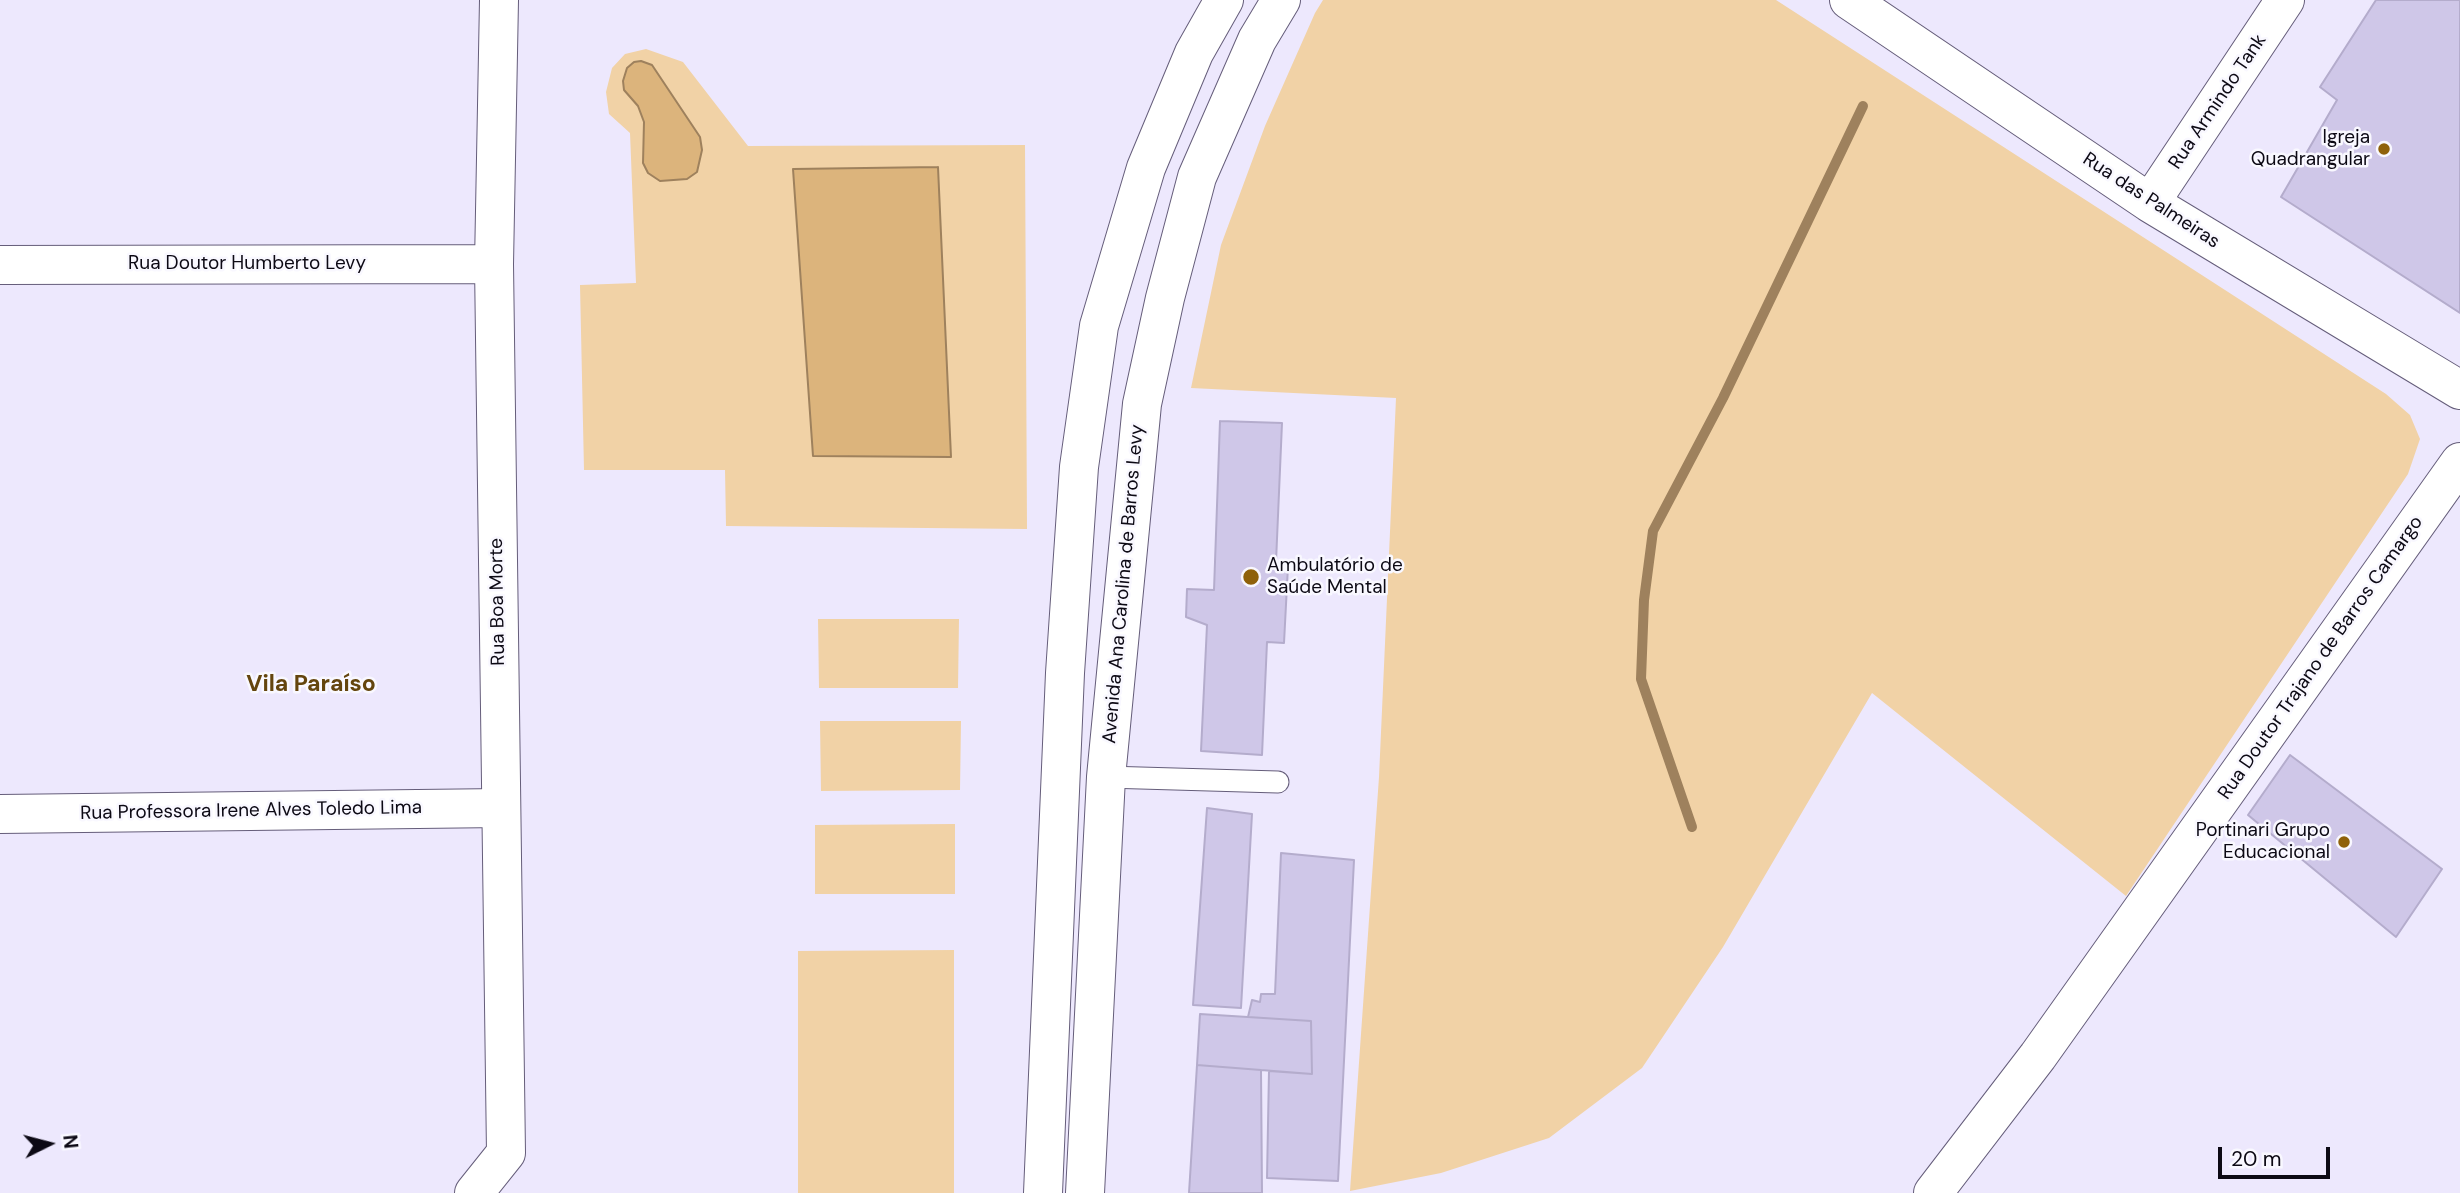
<!DOCTYPE html>
<html>
<head>
<meta charset="utf-8">
<style>
  body { margin:0 }
  #map { position:relative; width:2460px; height:1193px; overflow:hidden; background:#ede8fd; font-family:"DM Sans",sans-serif }
  canvas { display:block }
  .north { position:absolute; left:14px; top:1109px; width:70px; height:70px; -webkit-text-stroke:5px #f9f8ff; paint-order:stroke; rotate:84deg; font-size:19px; font-weight:700; line-height:28px; text-align:center; color:#0c0914 }
  .north::after { content:''; display:block; margin:auto; width:24px; height:32px; background:#0c0914; clip-path:polygon(50% 0,100% 100%,50% 72%,0 100%) }
  .scale { position:absolute; left:2218px; top:1147px; width:112px; height:32px; box-sizing:border-box; border:4px solid #0c0914; border-top:0; padding-left:9px; font-size:21px; line-height:24px; white-space:nowrap; color:#0c0914; -webkit-text-stroke:5px #f9f8ff; paint-order:stroke }
</style>
</head>
<body>
<div id="map">
<canvas width="2460" height="1193"></canvas>
<div class="north">N</div>
<div class="scale">20 m</div>
</div>
<script>
const ctx = document.querySelector('canvas').getContext('2d');
ctx.lineJoin = 'round';
function fill(path, color) {
  ctx.fillStyle = color;
  ctx.fill(path, 'evenodd');
}
function shape(rows) {
  const path = new Path2D();
  for (const r of rows) {
    path.moveTo(r[0], r[1]);
    for (let i = 2; i < r.length; i += 2) path.lineTo(r[i], r[i + 1]);
  }
  return path;
}
function trace(path, color, width, dash) {
  ctx.strokeStyle = color;
  ctx.lineWidth = width;
  ctx.lineCap = dash ? 'butt' : 'round';
  ctx.setLineDash(dash || []);
  ctx.stroke(path);
}
function write(font, color, halo, rows, align = 'center') {
  ctx.font = font + ' "DM Sans",sans-serif';
  ctx.lineWidth = 5;
  ctx.setLineDash([]);
  ctx.textBaseline = 'middle';
  ctx.strokeStyle = halo;
  ctx.fillStyle = color;
  for (const [text, x, y, turn = 0] of rows) {
    ctx.save();
    ctx.translate(x, y);
    ctx.rotate((+turn || 0) * Math.PI / 180);
    ctx.textAlign = isNaN(turn) ? turn : align;
    if (halo) ctx.strokeText(text, 0, 0);
    ctx.fillText(text, 0, 0);
    ctx.restore();
  }
}
fill(shape([
  [1323,0,1776,0,2386,394,2410,415,2420,439,2408,474,2126,896,1872,693,1723,947,1642,1068,1549,1138,1441,1173,1350,1191,1379,777,1396,398,1191,388,1221,245,1265,126,1315,13],
  [646,49,683,62,748,146,1025,145,1027,529,726,526,725,470,584,470,580,285,636,283,630,133,609,114,606,92,612,68,625,54],
  [818,619,959,619,958,688,819,688],
  [820,721,961,721,960,790,821,791],
  [955,824,955,894,815,894,815,825],
  [954,950,954,1193,798,1193,798,951]
]), '#f1d2a6');
const water = shape([
  [641,61,652,65,700,137,702,150,697,172,687,179,660,181,648,173,643,163,644,122,638,106,624,90,623,81,627,68,634,62,641,61],
  [938,167,951,457,813,456,793,169,938,167]
]);
fill(water, '#dcb47c');
trace(water, '#9e815d', 2);
trace(shape([
  [1692,827,1641,679,1644,600,1653,531,1723,398,1863,106]
]), '#9e815d', 10);
const building = shape([
  [2376,0,2460,0,2460,313,2281,197,2337,100,2320,87,2376,0],
  [1220,421,1282,423,1276,562,1288,566,1284,643,1267,642,1262,755,1201,751,1207,625,1186,617,1187,589,1214,590,1220,421],
  [2290,755,2442,869,2396,937,2248,815,2290,755],
  [1207,808,1252,814,1241,1008,1193,1005,1207,808],
  [1281,853,1354,860,1338,1181,1267,1178,1269,1071,1312,1074,1311,1021,1248,1017,1252,1000,1260,1002,1261,994,1275,994,1281,853],
  [1200,1014,1311,1021,1312,1074,1197,1065,1200,1014],
  [1197,1065,1261,1070,1262,1193,1189,1193,1197,1065]
]);
fill(building, '#cfc7e8');
trace(building, '#b4accc', 2);
const lane = shape([
  [1106,777,1278,782]
]);
const street = shape([
  [1849,0,2150,203,2460,390],
  [2150,203,2285,0],
  [0,265,494,264],
  [0,814,501,808],
  [474,1193,506,1153,494,264,499,0]
]);
const secondary = shape([
  [1043,1193,1065,673,1079,467,1099,326,1146,168,1194,53,1224,0],
  [1085,1193,1106,777,1142,404,1165,298,1197,177,1257,40,1281,0],
  [1933,1193,2038,1056,2460,462]
]);
trace(lane, '#655d7a', 23);
trace(street, '#655d7a', 40);
trace(secondary, '#655d7a', 40);
trace(lane, '#fff', 21);
trace(street, '#fff', 38);
trace(secondary, '#fff', 38);
for (const [x, y, r, color] of [
  [2384,149,7,"#8f610a"],
  [1251,577,9,"#8f610a"],
  [2344,842,7,"#8f610a"]
]) {
  const dot = new Path2D();
  dot.arc(x, y, r, 0, 2 * Math.PI);
  ctx.fillStyle = color;
  ctx.fill(dot);
  trace(dot, '#f9f8ff', 2.5);
}
write('19px', '#0c0914', '#f9f8ff', [
  ["Rua Armindo Tank",2218,102,-56],
  ["Rua das Palmeiras",2151,201,33],
  ["Rua Doutor Humberto Levy",247,264],
  ["Avenida Ana Carolina de Barros Levy",1124,584,-85],
  ["Rua Boa Morte",498,602,-91],
  ["Rua Doutor Trajano de Barros Camargo",2321,658,-55],
  ["Rua Professora Irene Alves Toledo Lima",251,811,-1]
]);
write('19px', '#0c0914', '#f9f8ff', [
  ["Igreja",2370,138],
  ["Quadrangular",2370,160],
  ["Ambulatório de",1267,566,"left"],
  ["Saúde Mental",1267,588,"left"],
  ["Portinari Grupo",2330,831],
  ["Educacional",2330,853]
], 'right');
write('bold 23px', '#64450e', '#f9f8ff', [
  ["Vila Paraíso",311,685]
]);
</script>
</body>
</html>
